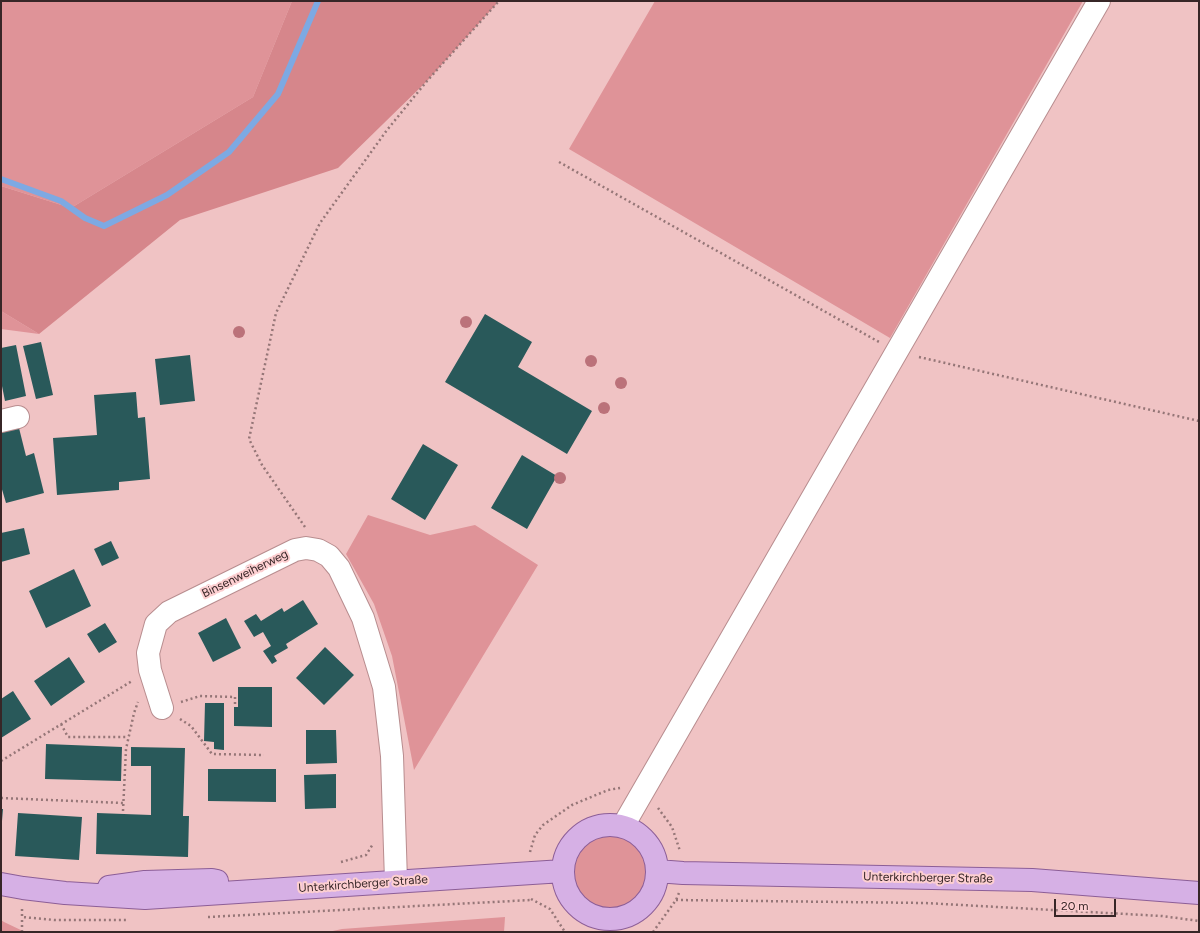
<!DOCTYPE html>
<html>
<head>
<meta charset="utf-8">
<style>
  body { margin:0 }
  #map { position:relative; width:1200px; height:933px; overflow:hidden; background:#f0c3c4; font-family:Figtree,sans-serif }
  canvas { display:block }
  .frame { position:absolute; inset:0; border:2px solid #372627; pointer-events:none }
  .scale { position:absolute; left:1054px; top:899px; width:62px; height:18px; box-sizing:border-box; border:2px solid #372627; border-top:0; padding-left:5px; font-size:12px; line-height:14px; white-space:nowrap; color:#372627; -webkit-text-stroke:3px #fdcfd1; paint-order:stroke }
</style>
</head>
<body>
<div id="map">
<canvas width="1200" height="933"></canvas>
<div class="frame"></div>
<div class="scale">20 m</div>
</div>
<script>
const ctx = document.querySelector('canvas').getContext('2d');
ctx.lineJoin = 'round';
function fill(path, color) {
  ctx.fillStyle = color;
  ctx.fill(path, 'evenodd');
}
function shape(rows) {
  const path = new Path2D();
  for (const r of rows) {
    if (r.length === 3) {
      path.moveTo(r[0] + r[2], r[1]);
      path.arc(r[0], r[1], r[2], 0, 2 * Math.PI);
      continue;
    }
    path.moveTo(r[0], r[1]);
    for (let i = 2; i < r.length; i += 2) path.lineTo(r[i], r[i + 1]);
  }
  return path;
}
function trace(path, color, width, dash) {
  ctx.strokeStyle = color;
  ctx.lineWidth = width;
  ctx.lineCap = dash ? 'butt' : 'round';
  ctx.setLineDash(dash || []);
  ctx.stroke(path);
}
function write(font, color, halo, rows, align = 'center') {
  ctx.font = font + ' Figtree,sans-serif';
  ctx.lineWidth = 4;
  ctx.setLineDash([]);
  ctx.textBaseline = 'middle';
  ctx.strokeStyle = halo;
  ctx.fillStyle = color;
  for (const [text, x, y, turn = 0] of rows) {
    ctx.save();
    ctx.translate(x, y);
    ctx.rotate((+turn || 0) * Math.PI / 180);
    ctx.textAlign = isNaN(turn) ? turn : align;
    if (halo) ctx.strokeText(text, 0, 0);
    ctx.fillText(text, 0, 0);
    ctx.restore();
  }
}
fill(shape([
  [1,1,292,1,253,97,71,208,1,186],
  [655,1,1083,1,890,338,569,149],
  [1,311,39,334,1,329],
  [368,515,430,535,475,525,538,565,414,770,392,656,374,604,346,554],
  [610,872,47],
  [505,917,504,932,328,932,342,929],
  [1,920,4,922,25,932,1,932]
]), '#df9398');
fill(shape([
  [292,1,499,1,427,81,338,168,180,220,39,334,1,311,1,186,71,208,253,97]
]), '#d6868b');
trace(shape([
  [1,179,61,201,85,218,104,226,167,195,229,152,278,94,318,1]
]), '#7da9e3', 6);
fill(shape([
  [485,314,532,342,518,367,592,411,567,454,445,382],
  [41,342,53,395,36,399,23,346],
  [16,345,26,396,5,401,1,381,1,348],
  [190,355,195,401,160,405,155,359],
  [136,392,138,418,145,417,150,479,119,482,119,490,57,495,53,438,97,435,94,395],
  [19,428,26,456,34,453,44,493,6,503,1,486,1,432],
  [423,444,458,465,425,520,391,499],
  [522,455,557,476,527,529,491,508],
  [24,528,30,554,1,562,1,533],
  [111,541,119,558,102,566,94,549],
  [74,569,91,606,46,628,29,591],
  [303,600,318,624,286,644,288,648,274,656,277,661,272,664,263,651,271,646,263,632,254,637,244,621,256,614,261,621,282,608,284,612],
  [226,618,241,648,213,662,198,633],
  [105,623,117,642,99,653,87,634],
  [325,647,354,675,324,705,296,678],
  [69,657,85,682,51,706,34,681],
  [238,687,272,687,272,727,234,726,234,707,238,707],
  [13,691,31,719,1,738,1,699],
  [205,703,224,703,224,750,214,749,214,742,204,741],
  [306,730,336,730,337,763,306,764],
  [46,744,122,747,121,781,45,779],
  [131,747,185,748,183,816,189,816,188,857,96,854,97,813,151,815,151,766,131,766],
  [208,769,276,769,276,802,208,801],
  [336,774,336,808,305,809,304,775],
  [1,809,3,809,2,821,1,821],
  [18,813,82,817,79,860,15,856]
]), '#29595a');
const minor = shape([
  [1,421,18,417],
  [162,708,150,670,148,653,156,624,169,612,295,550,306,548,318,550,329,556,339,568,363,618,384,687,392,756,396,881],
  [623,826,1099,1]
]);
const major = shape([
  [610,872,47],
  [657,871,683,873,1032,880,1199,893],
  [1,884,23,888,65,893,145,898,563,871],
  [109,887,145,882,212,880,217,881]
]);
trace(minor, '#b88d8f', 24);
trace(major, '#8c5e97', 24);
trace(shape([
  [559,162,879,342],
  [919,357,1199,421],
  [305,527,262,465,249,439,276,313,320,223,387,130,427,81,499,1],
  [181,702,200,696,235,697,235,704],
  [180,719,191,726,212,754,264,755],
  [61,724,68,737,128,737],
  [1,761,132,681],
  [1,798,123,803],
  [658,808,672,827,680,851],
  [123,811,126,749,134,713,138,702],
  [530,852,535,835,543,825,572,805,608,790,620,788],
  [341,862,366,855,373,844],
  [531,899,550,909,565,932],
  [676,900,925,903,1162,916,1199,921],
  [22,909,22,917,55,920,127,920],
  [208,917,531,900],
  [22,932,22,917],
  [653,932,676,900,679,893]
]), '#957677', 2.5, [2, 3]);
trace(minor, '#fff', 22);
trace(major, '#d6b0e5', 22);
ctx.fillStyle = '#bb727a';
for (const [x, y] of [
  [466,322],
  [239,332],
  [591,361],
  [621,383],
  [604,408],
  [560,478]
]) {
  ctx.beginPath();
  ctx.arc(x, y, 6, 0, 2 * Math.PI);
  ctx.fill();
}
write('12px', '#372627', '#fdcfd1', [
  ["Binsenweiherweg",245,574,-26],
  ["Unterkirchberger Straße",928,878,1],
  ["Unterkirchberger Straße",363,884,-4]
]);
</script>
</body>
</html>
